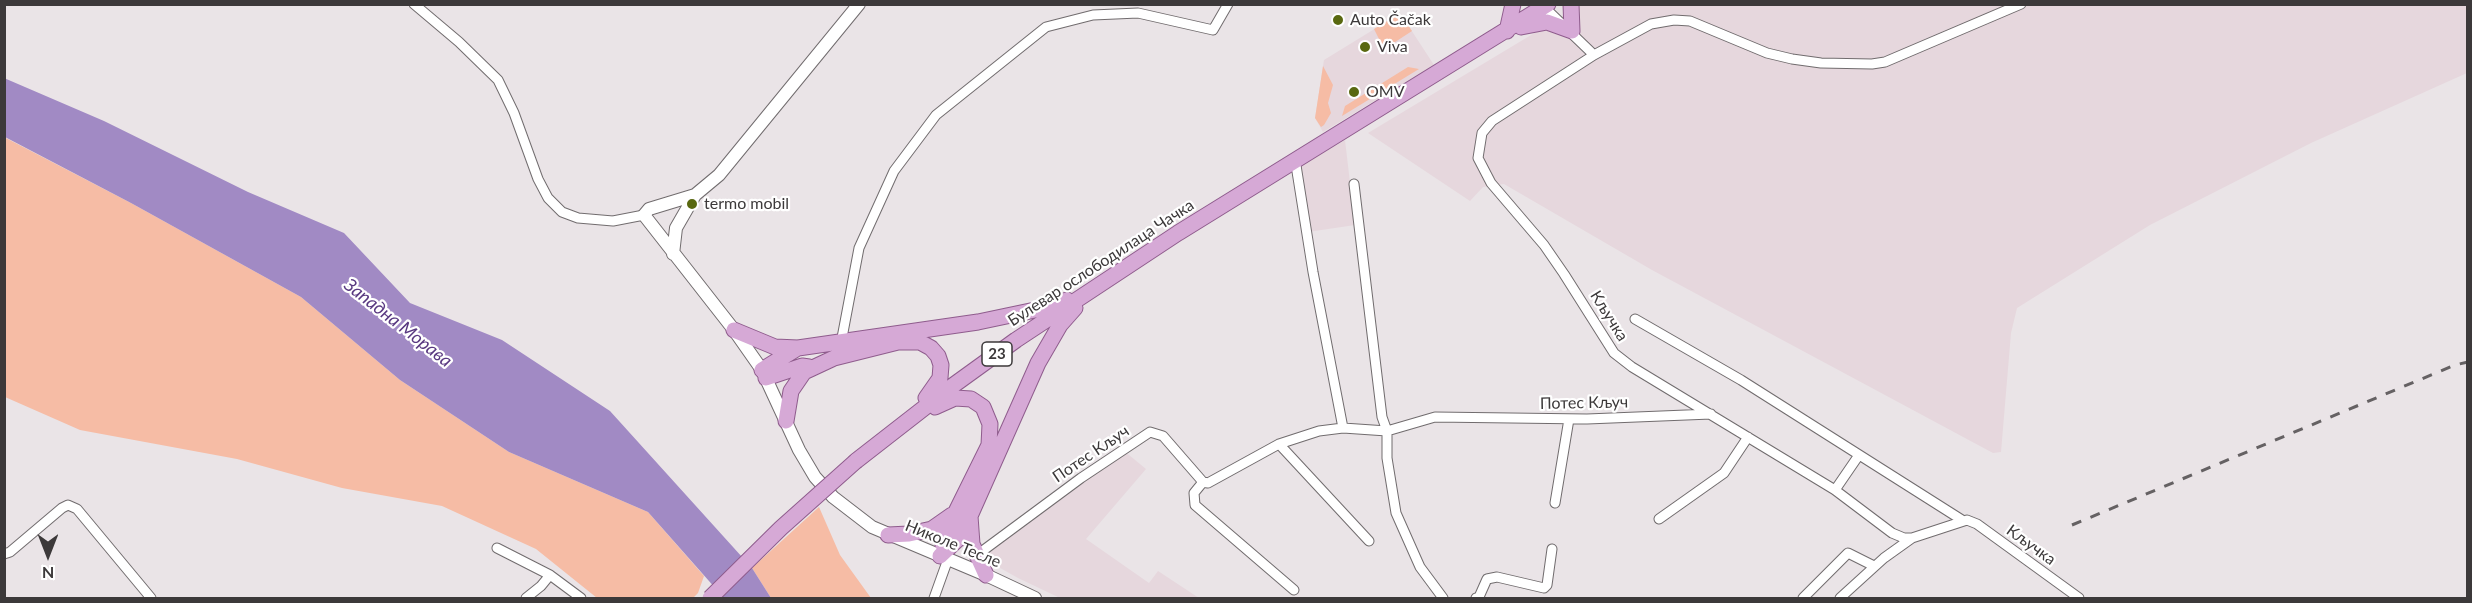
<!DOCTYPE html>
<html>
<head>
<meta charset="utf-8">
<style>
  body { margin:0 }
  #map { position:relative; width:2472px; height:603px; overflow:hidden; background:#eae4e7; font-family:Lato,sans-serif }
  canvas { display:block }
  .frame { position:absolute; inset:0; border:6px solid #3c393a; pointer-events:none }
  .north { position:absolute; left:18px; top:525px; width:60px; height:60px; -webkit-text-stroke:4px #fff; paint-order:stroke; rotate:180deg; font-size:16px; font-weight:700; line-height:24px; text-align:center; color:#3c393a }
  .north::after { content:''; display:block; margin:auto; width:21px; height:27px; background:#3c393a; clip-path:polygon(50% 0,100% 100%,50% 72%,0 100%) }
</style>
</head>
<body>
<div id="map">
<canvas width="2472" height="603"></canvas>
<div class="frame"></div>
<div class="north">N</div>
</div>
<script>
const ctx = document.querySelector('canvas').getContext('2d');
ctx.lineJoin = 'round';
function fill(path, color) {
  ctx.fillStyle = color;
  ctx.fill(path, 'evenodd');
}
function shape(rows) {
  const path = new Path2D();
  for (const r of rows) {
    path.moveTo(r[0], r[1]);
    for (let i = 2; i < r.length; i += 2) path.lineTo(r[i], r[i + 1]);
  }
  return path;
}
function trace(path, color, width, dash) {
  ctx.strokeStyle = color;
  ctx.lineWidth = width;
  ctx.lineCap = dash ? 'butt' : 'round';
  ctx.setLineDash(dash || []);
  ctx.stroke(path);
}
function write(font, color, halo, rows, align = 'center') {
  ctx.font = font + ' Lato,sans-serif';
  ctx.lineWidth = 4.5;
  ctx.setLineDash([]);
  ctx.textBaseline = 'middle';
  ctx.strokeStyle = halo;
  ctx.fillStyle = color;
  for (const [text, x, y, turn = 0] of rows) {
    ctx.save();
    ctx.translate(x, y);
    ctx.rotate((+turn || 0) * Math.PI / 180);
    ctx.textAlign = isNaN(turn) ? turn : align;
    if (halo) ctx.strokeText(text, 0, 0);
    ctx.fillText(text, 0, 0);
    ctx.restore();
  }
}
fill(shape([
  [1581,5,2467,5,2467,73,2311,143,2150,225,2017,308,2011,333,2001,452,1993,453,1652,270,1504,184,1483,187,1470,201,1368,133],
  [1394,17,1404,19,1434,65,1323,132,1315,118,1324,60],
  [1345,140,1355,225,1308,232,1297,168],
  [1123,450,1146,469,1086,539,1149,583,1158,571,1199,598,1060,598,1018,578,977,555]
]), '#e6d7dd');
fill(shape([
  [1394,17,1404,19,1412,31,1392,44,1382,45,1374,29],
  [1323,66,1333,85,1328,103,1331,113,1324,125,1321,127,1315,118],
  [1408,67,1419,69,1342,116,1345,106],
  [4,137,131,203,301,297,400,380,509,452,648,512,704,576,698,593,693,598,597,598,536,549,442,506,342,488,237,459,80,430,5,397],
  [819,507,840,555,871,598,771,598,752,568]
]), '#f6bca5');
fill(shape([
  [4,78,104,121,248,192,344,233,410,303,502,340,610,411,752,568,771,598,724,598,648,512,509,452,400,380,301,297,131,203,5,137]
]), '#a18ac4');
const minor = shape([
  [414,4,459,42,498,80,514,113,538,179,548,198,562,212,578,218,613,221,644,215],
  [2021,4,1885,62,1872,64,1821,63,1792,59,1767,53,1690,21,1674,20,1651,24,1594,55,1492,121,1482,133,1478,158,1491,183,1544,245,1564,274,1614,353,1632,367,1835,490,1892,533,1904,538,1912,538,1967,520,1977,524,2079,598],
  [1542,5,1594,55],
  [1295,159,1313,272,1343,428],
  [1635,319,1741,380,1962,520],
  [841,343,859,248,894,171,936,115,1046,27,1093,15,1138,13,1213,30,1228,4],
  [1279,444,1369,541],
  [1203,482,1194,493,1195,505,1294,590],
  [1835,490,1859,455],
  [1555,503,1569,419],
  [1659,519,1724,473,1748,437],
  [497,548,550,575,581,598],
  [4,554,10,552,62,508,68,505,77,509,151,598],
  [977,555,1081,478,1150,432,1163,436,1203,482,1208,483,1279,444,1319,431,1343,428,1387,431,1382,417,1354,184],
  [526,598,541,586,550,575],
  [934,598,948,559],
  [1443,598,1420,567,1396,513,1387,458,1387,431,1435,417,1587,419,1711,414],
  [1476,598,1479,597,1487,579,1497,577,1544,588,1547,585,1552,549],
  [1803,598,1848,553,1874,566],
  [1840,598,1884,558,1912,538]
]);
const tertiary = shape([
  [695,195,649,209,644,215,734,330,762,370,799,450,815,477,833,497,872,527,986,575,1035,598],
  [673,254,676,228,695,195,719,175,859,4]
]);
const primary = shape([
  [1571,4,1572,31],
  [1521,27,1547,22,1572,31],
  [1507,31,1513,4],
  [734,330,775,347,798,348,978,322,1035,310,1067,300],
  [762,370,796,349],
  [766,378,802,366,809,367],
  [935,407,955,398,971,399,983,407,990,424,989,445,945,534,943,545,945,550],
  [786,421,791,391,804,372,834,358,898,342,920,342,931,348,938,356,941,365,940,378,926,398],
  [856,461,951,387,1016,340,1178,233,1548,4],
  [888,535,909,534,932,529,952,515],
  [940,556,959,538,968,519],
  [986,575,972,544,970,516,1038,363,1060,325,1075,308]
]);
trace(minor, '#716c6e', 11);
trace(tertiary, '#716c6e', 14);
trace(primary, '#8f5c8d', 17);
trace(minor, '#fff', 9);
trace(tertiary, '#fff', 12);
trace(primary, '#d6a9d6', 15);
trace(shape([
  [2072,525,2455,365,2468,362]
]), '#656163', 3, [10, 10]);
const primaryBridge = shape([
  [710,598,781,528,856,461]
]);
trace(primaryBridge, '#8f5c8d', 17, []);
trace(primaryBridge, '#d6a9d6', 15);
for (const [x, y, r, color] of [
  [1338,20,6,"#596810"],
  [1365,47,6,"#596810"],
  [1354,92,6,"#596810"],
  [692,204,6,"#596810"]
]) {
  const dot = new Path2D();
  dot.arc(x, y, r, 0, 2 * Math.PI);
  ctx.fillStyle = color;
  ctx.fill(dot);
  trace(dot, '#fff', 2);
}
for (const [x, y, w] of [
  [997,354,30]
]) {
  const box = new Path2D();
  box.roundRect(x - w / 2, y - 12, w, 24, 4.5);
  ctx.fillStyle = '#fff';
  ctx.fill(box);
  trace(box, '#3c393a', 1.5);
}
write('bold 15px', '#3c393a', null, [
  ["23",997,354]
]);
write('16px', '#3c393a', '#fff', [
  ["Auto Čačak",1350,20],
  ["Viva",1377,47],
  ["OMV",1366,92],
  ["termo mobil",704,204]
], 'left');
write('16px', '#3c393a', '#fff', [
  ["Булевар ослободилаца Чачка",1101,263,-33],
  ["Кључка",1609,316,58],
  ["Потес Кључ",1584,403,-1],
  ["Потес Кључ",1091,454,-34],
  ["Николе Тесле",953,544,22],
  ["Кључка",2031,545,36]
]);
write('italic 18px', '#593981', '#fff', [
  ["Западна Морава",398,323,38]
]);
</script>
</body>
</html>
